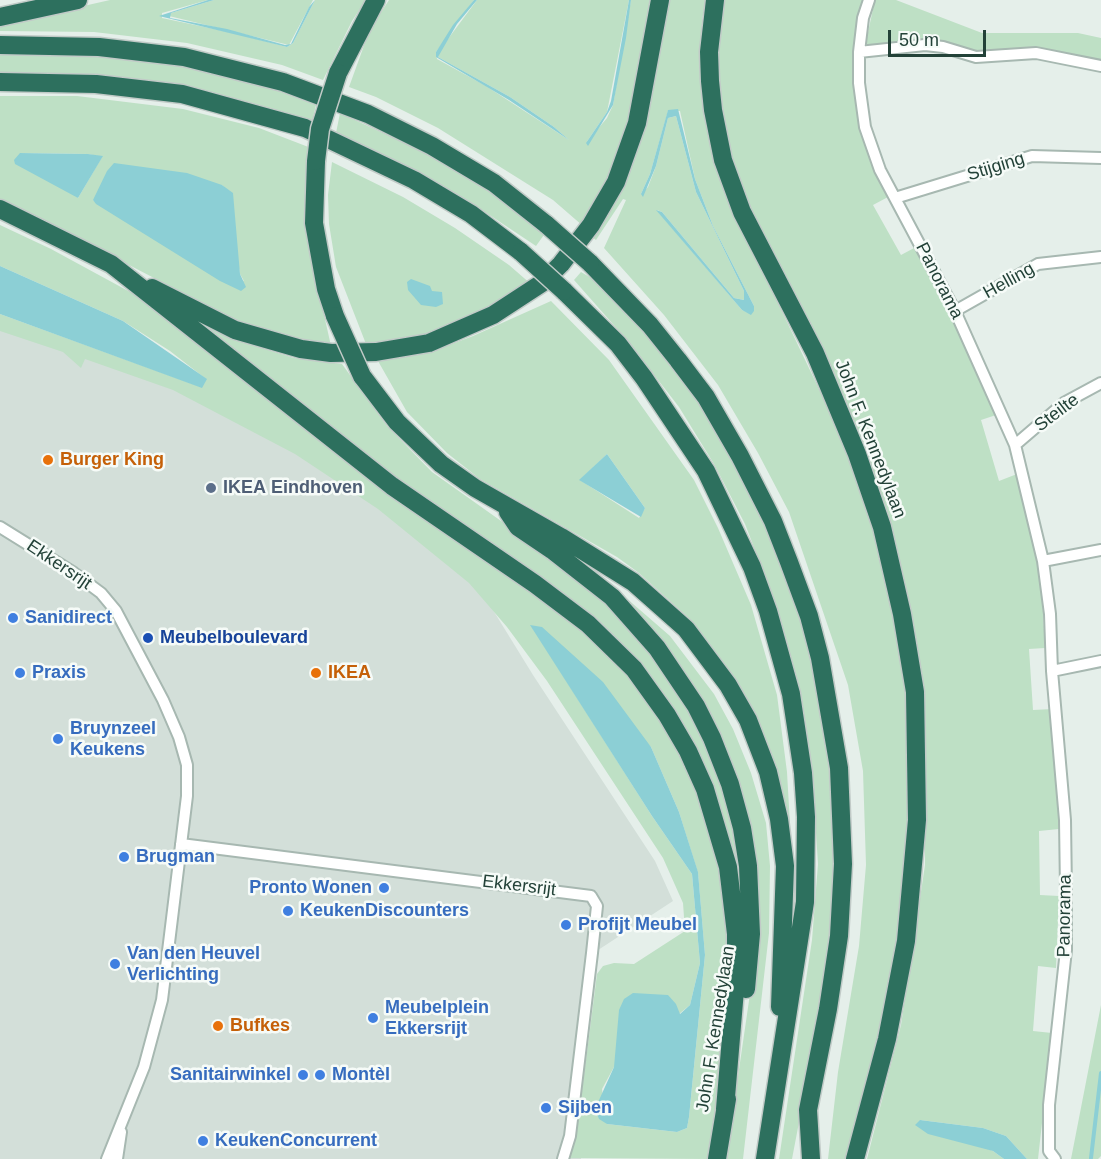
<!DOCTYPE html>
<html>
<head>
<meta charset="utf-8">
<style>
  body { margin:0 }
  #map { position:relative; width:1101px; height:1159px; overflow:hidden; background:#e5efea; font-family:Helvetica,sans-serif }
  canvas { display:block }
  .scale { position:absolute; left:888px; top:30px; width:98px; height:27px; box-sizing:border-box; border:3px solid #234238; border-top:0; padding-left:8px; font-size:18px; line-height:21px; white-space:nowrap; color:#234238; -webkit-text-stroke:4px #f6fbf8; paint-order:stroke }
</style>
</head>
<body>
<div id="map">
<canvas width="1101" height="1159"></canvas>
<div class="scale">50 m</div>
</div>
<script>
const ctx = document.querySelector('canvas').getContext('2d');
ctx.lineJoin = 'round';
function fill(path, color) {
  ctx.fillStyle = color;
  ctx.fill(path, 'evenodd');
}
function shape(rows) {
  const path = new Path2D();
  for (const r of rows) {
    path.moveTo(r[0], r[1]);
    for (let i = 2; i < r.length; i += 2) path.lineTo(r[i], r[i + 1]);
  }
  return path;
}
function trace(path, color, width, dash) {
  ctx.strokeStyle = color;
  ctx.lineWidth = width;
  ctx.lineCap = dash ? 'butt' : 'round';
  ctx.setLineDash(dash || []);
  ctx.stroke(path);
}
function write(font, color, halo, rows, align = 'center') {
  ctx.font = font + ' Helvetica,sans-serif';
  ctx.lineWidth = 5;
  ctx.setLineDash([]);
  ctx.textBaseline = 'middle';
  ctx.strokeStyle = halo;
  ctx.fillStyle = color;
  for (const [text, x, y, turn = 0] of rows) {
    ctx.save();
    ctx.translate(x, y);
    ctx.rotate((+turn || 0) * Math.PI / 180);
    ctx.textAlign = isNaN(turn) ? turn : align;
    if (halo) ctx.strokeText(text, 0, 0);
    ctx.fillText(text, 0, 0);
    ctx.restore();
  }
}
fill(shape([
  [0,325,218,401,448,537,533,675,655,861,673,901,592,954,581,1159,0,1159]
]), '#d3dfd9');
fill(shape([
  [110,0,208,0,162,13,162,18,233,33,287,47,293,43,315,0,366,0,352,21,323,80,282,65,187,43,94,32,0,31,0,25],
  [214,0,313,0,289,45,169,16,171,13],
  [389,0,474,0,436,52,437,59,486,86,569,140,554,127,510,97,438,57,439,51,477,0,629,0,607,112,586,143,607,118,613,105,631,0,653,0,630,122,611,178,583,226,553,200,438,128,376,97,349,87,370,29],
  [666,0,706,0,702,20,701,80,708,132,722,186,851,456,875,533,893,615,906,692,910,771,909,865,901,943,849,1159,828,1159,838,1072,859,946,866,865,863,771,848,685,789,512,758,453,718,385,664,315,604,248,626,200,623,199,596,240,592,237,620,193,639,145],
  [668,111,680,111,695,179,713,226,754,306,751,314,742,310,657,210,662,212,734,298,744,300,744,291,696,192,676,116,668,118,656,166,648,187,641,194,650,174],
  [724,0,865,0,854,84,855,101,870,161,888,197,873,205,901,255,916,247,949,307,996,415,981,420,999,481,1017,474,1041,575,1045,648,1029,649,1033,710,1053,709,1059,829,1039,831,1040,895,1059,896,1056,968,1038,966,1033,1031,1052,1033,1038,1159,1027,1159,1006,1136,983,1128,920,1120,993,1151,1004,1159,867,1159,901,1025,925,865,925,769,921,690,892,532,739,185,725,131,718,82,719,25],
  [875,0,896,0,982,33,1078,33,1101,38,1101,61,976,53,941,42,865,46],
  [0,54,91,56,182,66,273,89,316,105,311,126,269,110,0,76],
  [0,96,77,96,183,109,259,128,311,148,314,270,331,346,256,331,54,226,0,201],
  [20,153,88,154,102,157,78,198],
  [222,185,226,189,240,274,244,281,148,235,93,200],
  [340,113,428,154,482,187,546,232,536,246,473,204,417,171,336,133],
  [332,162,403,197,455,228,509,265,532,285,520,293,428,337,366,344,336,267,329,224,328,195],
  [0,225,51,249,143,299,533,587,628,668,663,718,700,791,713,830,732,934,718,1106,707,1159,569,1158,576,1139,597,974,603,966,614,963,634,964,685,931,683,903,663,858,547,681,507,627,469,583,378,509,295,454,173,390,85,359,81,368,63,352,0,331,0,314,201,387,206,379,170,351,123,321,0,266],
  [531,625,651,747,679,812,698,873,705,955,689,1117,687,1128,677,1132,607,1124,602,1089,614,1067,690,1005,700,963,692,874,652,816],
  [581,272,593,279,642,330,698,402,735,462,765,523,796,603,819,691,831,772,836,865,830,943,820,1012,792,1159,779,1159,812,940,818,864,812,770,800,692,777,607,745,524,714,464,679,407,627,340,574,280],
  [551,301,609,360,694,480,718,528,751,605,777,695,787,772,791,842,776,772,735,681,690,619,639,573,617,557,480,479,447,453,407,412,378,361,433,351,473,336],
  [607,454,645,508,639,518,580,480],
  [171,309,252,345,294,358,342,364,387,426,432,472,549,555,609,603,650,649,707,740,738,829,746,934,723,828,634,664,391,481],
  [514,519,587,564,670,636,714,694,733,729,751,773,766,823,770,866,769,933,743,1159,726,1159,752,980,747,825,659,641],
  [1101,1005,1101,1156,1098,1159,1071,1159]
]), '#bee0c5');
fill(shape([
  [208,0,214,0,171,13,170,18,227,29,285,45,291,44,309,7,315,0,293,43,287,47,159,16],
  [474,0,477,0,457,24,438,57,510,97,554,127,569,140,509,100,436,57,436,52,453,25],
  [629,0,631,0,626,38,613,105,588,146,586,143,607,112,611,101],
  [678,109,695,179,713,226,754,306,754,311,751,315,742,310,656,210,662,212,734,298,744,300,744,291,696,192,676,116,668,118,656,166,643,197,641,194,650,174,668,110],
  [20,153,88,154,103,156,78,198,15,164,14,160],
  [114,163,187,173,222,185,233,193,240,274,246,287,241,291,220,281,96,204,93,200,107,171],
  [0,266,123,321,207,379,202,388,0,314],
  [411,279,430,286,432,291,442,292,443,304,436,307,421,305,408,290,407,282],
  [607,454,645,508,641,517,579,480],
  [530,625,542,627,603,682,651,747,679,812,698,872,705,955,689,1117,687,1128,677,1132,607,1124,599,1119,595,1109,614,1067,619,1010,624,999,633,993,668,995,676,1004,680,1014,690,1005,700,963,692,874,652,816],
  [920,1120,983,1128,1006,1136,1027,1159,1004,1159,993,1151,928,1134,915,1125]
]), '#8ccfd5');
trace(shape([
  [1091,1158,1101,1073]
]), '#8ccfd5', 4);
const street = shape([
  [869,0,863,18,859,52,859,83,865,127,880,170,955,311,1015,445,1043,561,1050,614,1052,671,1065,820,1066,891,1066,950,1049,1105,1049,1151,1055,1159],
  [859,52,925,45,943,47,976,57,1036,53,1101,66],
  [895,198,1032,156,1101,158],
  [955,311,1038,264,1101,257],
  [1015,445,1064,403,1101,383],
  [0,527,74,573,101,593,116,611,163,700,179,737,187,765,187,796,162,1000,144,1067,107,1159],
  [1043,561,1101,550],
  [1052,671,1101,661],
  [181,844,591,896,597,906,592,953,570,1136,563,1159],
  [117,1159,121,1132]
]);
const highway = shape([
  [715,0,709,52,710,81,713,110,723,160,742,212,815,353,857,454,882,527,902,614,915,692,917,820,906,941,887,1039,855,1159],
  [0,17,78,0],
  [0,45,99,47,184,57,283,82,368,114,432,146,494,183,547,225],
  [338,73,376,0],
  [0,82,96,84,182,94,305,128,414,180,471,214,521,252],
  [316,161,314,223,326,289,335,316],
  [0,209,111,264,392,486,535,584,588,624,634,669,667,715,688,751,705,789,728,867,736,934,736,978,725,1109],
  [590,263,650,325,678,360,706,397,740,456,773,521,789,562,809,616,820,658,839,768,843,864,839,936,828,1009,808,1110,811,1159],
  [152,288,235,330,301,349,331,353,376,352,429,343,493,315,542,283,561,264,591,225,616,182,637,123,660,0],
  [564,291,618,344,644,378,706,471,752,567,768,611,791,694,803,773,806,817,805,902,765,1159],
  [362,376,397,422,441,464,475,488,561,537,633,582,686,629,728,685,748,720,768,772,779,819,785,866,780,1007],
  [508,512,518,527,552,550,612,597,657,648,696,706,712,738,730,784,742,828,748,866,751,934,746,989],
  [717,1159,727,1099]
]);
trace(street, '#a7b8b1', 14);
trace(highway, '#c1cac7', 21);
trace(street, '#fff', 10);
trace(highway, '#2d705e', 18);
const highwayBridge = shape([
  [316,161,320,129,338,73],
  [547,225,590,263],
  [521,252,564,291],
  [335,316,362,376]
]);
trace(highwayBridge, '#c1cac7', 21, []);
trace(highwayBridge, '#2d705e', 18);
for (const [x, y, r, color] of [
  [48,460,6,"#e8710a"],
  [211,488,6,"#5c6f8a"],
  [13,618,6,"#3f7fe0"],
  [148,638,6,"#1a4fb4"],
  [20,673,6,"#3f7fe0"],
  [316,673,6,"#e8710a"],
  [58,739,6,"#3f7fe0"],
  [124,857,6,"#3f7fe0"],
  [384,888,6,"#3f7fe0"],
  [288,911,6,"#3f7fe0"],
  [566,925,6,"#3f7fe0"],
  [115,964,6,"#3f7fe0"],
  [373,1018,6,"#3f7fe0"],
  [218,1026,6,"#e8710a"],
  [303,1075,6,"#3f7fe0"],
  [320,1075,6,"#3f7fe0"],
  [546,1108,6,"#3f7fe0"],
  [203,1141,6,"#3f7fe0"]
]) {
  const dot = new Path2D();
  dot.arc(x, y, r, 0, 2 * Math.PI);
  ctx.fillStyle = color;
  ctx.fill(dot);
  trace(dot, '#f6fbf8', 2);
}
write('18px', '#234238', '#f6fbf8', [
  ["Stijging",996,167,-17],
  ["Panorama",939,281,63],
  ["Helling",1009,281,-29],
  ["Steilte",1057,413,-37],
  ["John F. Kennedylaan",870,439,69],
  ["Ekkersrijt",59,565,34],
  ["Ekkersrijt",519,886,7],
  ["Panorama",1065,916,-89],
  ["John F. Kennedylaan",716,1029,-81]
]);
write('bold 18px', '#c56008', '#f6fbf8', [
  ["Burger King",60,460],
  ["IKEA",328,673],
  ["Bufkes",230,1026]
], 'left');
write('bold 18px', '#4e5e75', '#f6fbf8', [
  ["IKEA Eindhoven",223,488]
], 'left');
write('bold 18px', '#366cbe', '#f6fbf8', [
  ["Sanidirect",25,618],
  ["Praxis",32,673],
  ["Bruynzeel",70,729],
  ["Keukens",70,750],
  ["Brugman",136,857],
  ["Pronto Wonen",372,888,"right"],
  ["KeukenDiscounters",300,911],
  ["Profijt Meubel",578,925],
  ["Van den Heuvel",127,954],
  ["Verlichting",127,975],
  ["Meubelplein",385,1008],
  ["Ekkersrijt",385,1029],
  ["Sanitairwinkel",291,1075,"right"],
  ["Montèl",332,1075],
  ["Sijben",558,1108],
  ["KeukenConcurrent",215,1141]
], 'left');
write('bold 18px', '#164399', '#f6fbf8', [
  ["Meubelboulevard",160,638]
], 'left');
</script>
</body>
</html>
